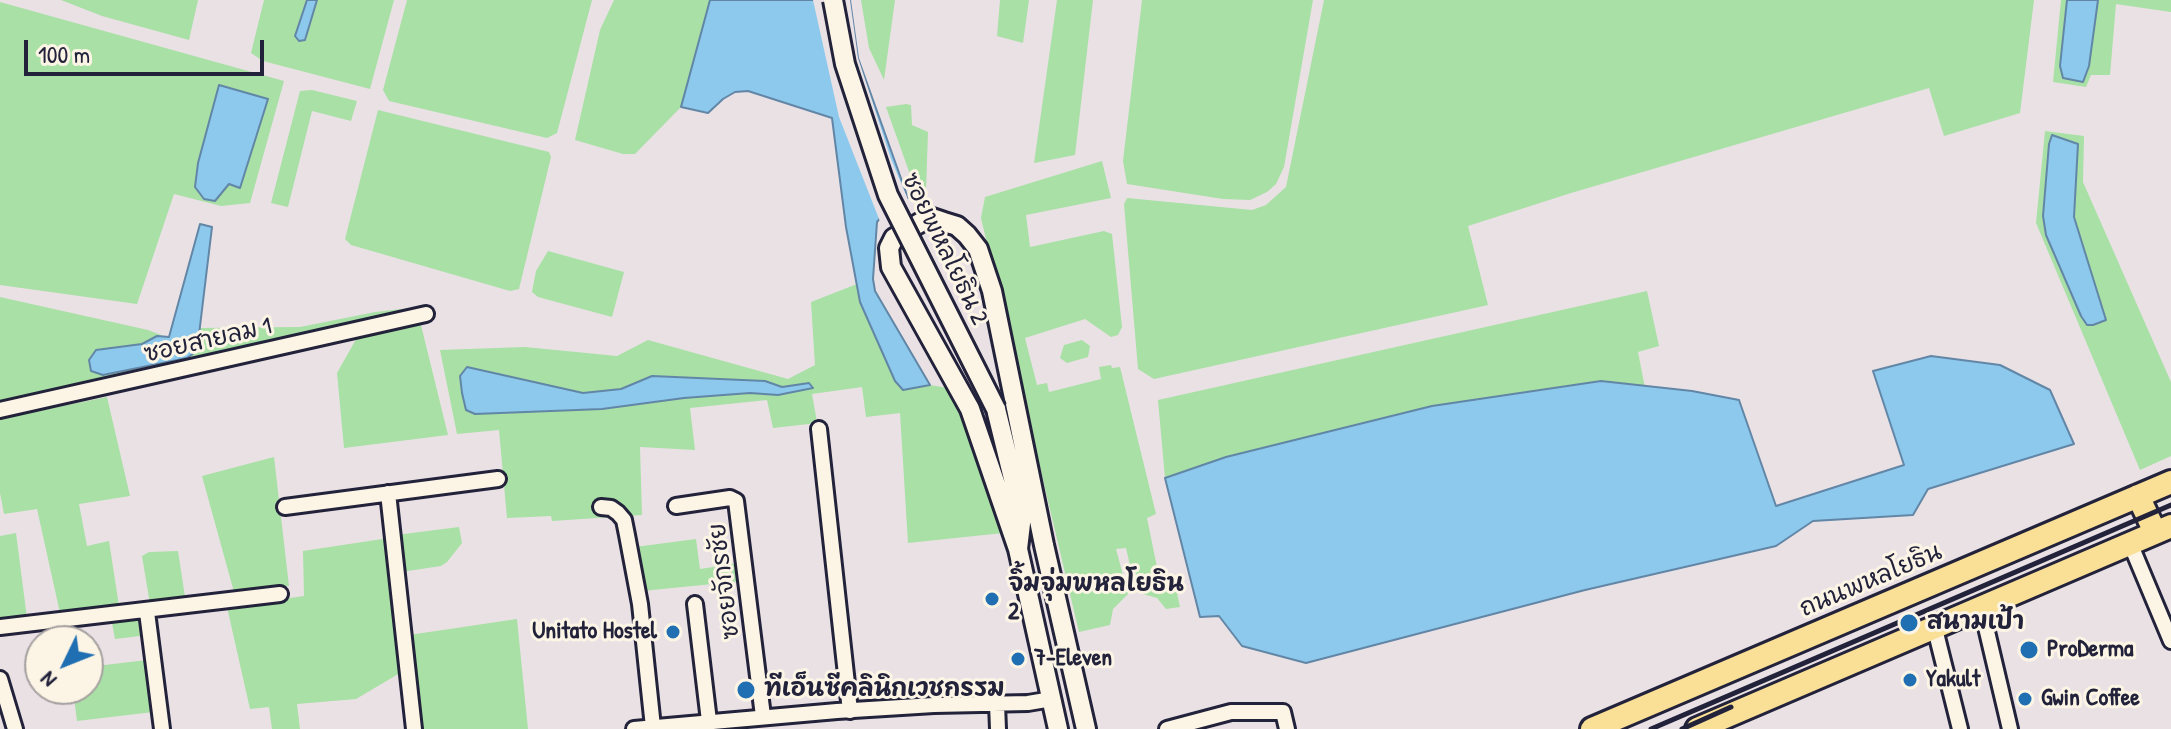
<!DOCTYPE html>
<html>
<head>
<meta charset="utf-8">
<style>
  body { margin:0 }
  #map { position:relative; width:2171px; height:729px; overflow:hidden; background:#eae1e5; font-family:"Patrick Hand",sans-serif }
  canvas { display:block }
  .north { position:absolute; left:24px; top:625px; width:80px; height:80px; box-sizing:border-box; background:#fcf5e5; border:2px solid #a5a1a1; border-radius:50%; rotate:227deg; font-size:22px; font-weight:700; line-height:32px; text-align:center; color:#22223b }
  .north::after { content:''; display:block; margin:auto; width:28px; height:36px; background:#1f6fb2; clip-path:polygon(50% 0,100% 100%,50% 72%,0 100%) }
  .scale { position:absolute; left:24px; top:40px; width:240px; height:36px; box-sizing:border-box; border:4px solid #22223b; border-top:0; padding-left:10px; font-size:24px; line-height:28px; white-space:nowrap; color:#22223b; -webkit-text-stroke:6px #fcf5e5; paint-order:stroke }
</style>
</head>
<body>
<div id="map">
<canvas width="2171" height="729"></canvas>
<div class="north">N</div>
<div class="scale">100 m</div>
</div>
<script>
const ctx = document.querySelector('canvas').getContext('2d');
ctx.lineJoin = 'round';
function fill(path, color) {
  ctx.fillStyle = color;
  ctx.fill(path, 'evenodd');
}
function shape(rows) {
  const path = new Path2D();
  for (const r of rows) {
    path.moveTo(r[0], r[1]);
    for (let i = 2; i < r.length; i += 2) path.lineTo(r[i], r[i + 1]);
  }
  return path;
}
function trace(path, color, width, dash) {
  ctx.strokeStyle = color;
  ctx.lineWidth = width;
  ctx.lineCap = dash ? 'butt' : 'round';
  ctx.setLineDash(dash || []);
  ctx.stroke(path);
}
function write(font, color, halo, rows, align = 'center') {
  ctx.font = font + ' "Patrick Hand","Playpen Sans Thai",sans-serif';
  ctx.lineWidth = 6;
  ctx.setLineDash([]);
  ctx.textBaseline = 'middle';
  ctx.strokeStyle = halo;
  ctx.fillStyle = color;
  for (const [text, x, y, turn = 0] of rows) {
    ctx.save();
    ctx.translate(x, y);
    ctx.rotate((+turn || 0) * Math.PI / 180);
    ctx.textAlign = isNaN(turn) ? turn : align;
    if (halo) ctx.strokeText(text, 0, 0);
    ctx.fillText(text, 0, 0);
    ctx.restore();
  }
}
fill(shape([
  [61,0,198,0,189,40,102,16],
  [264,0,307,0,295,36,306,40,317,0,394,0,370,89,263,61,251,53],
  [407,0,592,0,557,133,547,138,389,101,383,90],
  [614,0,710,0,681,107,635,154,623,154,575,140,600,30],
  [861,0,895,0,884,80,869,48],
  [1000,0,1029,0,1023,43,997,36],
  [1057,0,1093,0,1075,155,1034,163],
  [1142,0,1313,0,1284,167,1276,184,1267,192,1250,200,1223,199,1127,184,1123,161],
  [1324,0,2034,0,2020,113,1944,136,1929,88,1571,193,1468,226,1488,305,1154,379,1138,369,1124,204,1127,198,1252,210,1266,205,1286,187],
  [2061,0,2067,0,2060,66,2089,66,2098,0,2171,0,2171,12,2116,4,2110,75,2091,75,2086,87,2053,82],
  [0,2,284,81,250,203,221,206,174,194,137,304,0,285],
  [312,90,357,101,351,121,312,111,288,207,271,203,300,91],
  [906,104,911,105,912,125,928,132,926,191,917,194,886,107],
  [378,110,549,152,551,157,519,289,510,291,351,245,345,239],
  [2045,131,2084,136,2083,182,2171,382,2171,456,2140,470,2036,223],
  [2052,136,2074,217,2105,321,2043,216,2049,144],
  [1102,161,1111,198,1026,215,1030,247,1104,231,1112,234,1122,327,1118,335,1111,337,1085,319,1025,338,1037,385,1047,383,1049,392,1101,379,1099,367,1111,365,1112,368,1120,367,1156,514,1147,518,1160,582,1174,579,1180,607,1166,609,1157,598,1136,592,1126,548,1116,549,1128,594,1113,609,1110,625,1079,632,981,218,985,197],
  [548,251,624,272,612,317,538,297,532,292,536,271],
  [857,284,860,302,903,390,930,385,948,388,962,411,1003,533,908,543,900,413,866,417,862,387,812,394,817,422,809,424,773,428,767,400,690,408,695,450,640,447,642,515,552,521,551,516,507,518,499,430,457,434,440,350,525,347,617,356,648,340,788,379,815,365,811,302],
  [468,367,583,393,621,389,653,376,765,381,782,387,809,383,778,395,750,393,684,398,602,409,466,410,460,377],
  [1647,291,1659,346,1638,352,1645,388,1601,381,1432,406,1226,457,1165,478,1158,400],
  [0,297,148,330,169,338,200,328,300,327,375,312,429,306,0,404],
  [420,321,448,435,344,448,337,373,359,334],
  [1082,340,1090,346,1088,357,1067,363,1060,358,1064,345],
  [107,397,130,496,79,504,87,546,109,541,119,606,60,613,37,509,4,514,0,493,0,419],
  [274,457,289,586,234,592,202,476],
  [459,527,462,543,447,562,441,566,401,572,396,535],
  [16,533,27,618,0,621,0,536],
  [389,538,400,673,356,699,297,704,300,729,272,729,269,707,250,709,227,607,304,596,303,551],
  [696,539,700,569,740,563,743,581,642,591,635,547],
  [178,551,185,597,150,604,142,556,149,552],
  [138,619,140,636,115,639,112,623],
  [517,619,528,729,421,729,409,635],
  [147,660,153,712,77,721,73,689,88,689,88,667]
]), '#a8e0a5');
const water = shape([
  [307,0,317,0,305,40,299,41,295,36,307,0],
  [710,0,850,0,858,58,908,198,886,211,877,222,873,279,875,291,930,385,903,390,895,381,860,302,846,227,832,118,748,91,735,92,723,99,708,113,681,107,710,0],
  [2067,0,2098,0,2089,66,2083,82,2063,78,2060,66,2067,0],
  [219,85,268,99,240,188,229,184,215,201,204,199,195,187,198,163,219,85],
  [2052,135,2078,144,2074,217,2106,320,2093,325,2087,325,2081,316,2046,235,2043,216,2049,144,2052,135],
  [200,224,212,227,197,351,187,358,103,375,91,371,89,360,96,350,142,344,157,336,169,337,200,224],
  [1931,356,2000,365,2050,390,2074,444,1928,489,1913,515,1813,521,1776,546,1585,590,1306,663,1242,646,1219,616,1200,617,1165,478,1226,457,1432,406,1601,381,1692,391,1739,400,1776,506,1904,465,1873,371,1931,356],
  [467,367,583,393,621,389,652,376,765,381,782,387,809,383,813,388,778,395,750,393,684,398,602,409,475,414,466,410,462,393,460,376,467,367]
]);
fill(water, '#8dc9ed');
trace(water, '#6286a6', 2);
fill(shape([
  [813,0,850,0,858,58,891,159,909,202,889,214,881,224,839,117]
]), '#eae1e5');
const street = shape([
  [0,410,426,314],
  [819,429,850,711],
  [388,493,414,729],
  [676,506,730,498,736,501,763,716],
  [285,507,498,479],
  [601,507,611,508,618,513,624,520,627,535,640,604,653,727],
  [2130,543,2171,641],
  [695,604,709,721],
  [1981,606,2010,729],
  [147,612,162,729],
  [1934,625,1960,729],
  [0,627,280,594],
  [0,679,15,729],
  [997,704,998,729],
  [634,729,837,711,934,705,1028,703,1052,699],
  [1167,729,1231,712,1283,712,1287,729]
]);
const secondary = shape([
  [996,409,1022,515,1018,549,1058,729],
  [1018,549,970,409,891,267,889,248,894,238,923,221,932,218,944,222,957,226,967,235,978,249,992,291,1044,545,1086,729]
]);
const primary = shape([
  [2138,496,2155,532],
  [1592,729,2171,482],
  [1697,729,2171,526]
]);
trace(street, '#22223b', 20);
trace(secondary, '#22223b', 24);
trace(primary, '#22223b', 28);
trace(street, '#fcf5e5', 14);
trace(secondary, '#fcf5e5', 18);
trace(primary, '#fadf96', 22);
trace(shape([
  [1651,729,2171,505],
  [1682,729,1731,707]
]), '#22223b', 5);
const secondaryBridge = shape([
  [833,0,845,64,888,195,996,409]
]);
trace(secondaryBridge, '#22223b', 24, []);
trace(secondaryBridge, '#fcf5e5', 18);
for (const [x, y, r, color] of [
  [992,599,8,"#1f6fb2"],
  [1909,623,10,"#1f6fb2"],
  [673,632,8,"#1f6fb2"],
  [2029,650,10,"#1f6fb2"],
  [1018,659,8,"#1f6fb2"],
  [1910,680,8,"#1f6fb2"],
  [746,690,10,"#1f6fb2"],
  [2025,699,8,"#1f6fb2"]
]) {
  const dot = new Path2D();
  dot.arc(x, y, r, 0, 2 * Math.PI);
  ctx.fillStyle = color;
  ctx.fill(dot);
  trace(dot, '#fcf5e5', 3);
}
write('24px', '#22223b', '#fcf5e5', [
  ["ซอยพหลโยธิน 2",944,249,64],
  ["ซอยสายลม 1",208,341,-13],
  ["ซอยจักรชัย",725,581,-97],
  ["ถนนพหลโยธิน",1871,581,-23]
]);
write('bold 24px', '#22223b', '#fcf5e5', [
  ["จิ้มจุ่มพหลโยธิน",1008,585],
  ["2",1008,613],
  ["สนามเป้า",1927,623],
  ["Unitato Hostel",657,632,"right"],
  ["ProDerma",2047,650],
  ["7-Eleven",1034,659],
  ["Yakult",1926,680],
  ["ทีเอ็นซีคลินิกเวชกรรม",764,690],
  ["Gwin Coffee",2041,699]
], 'left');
</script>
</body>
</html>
